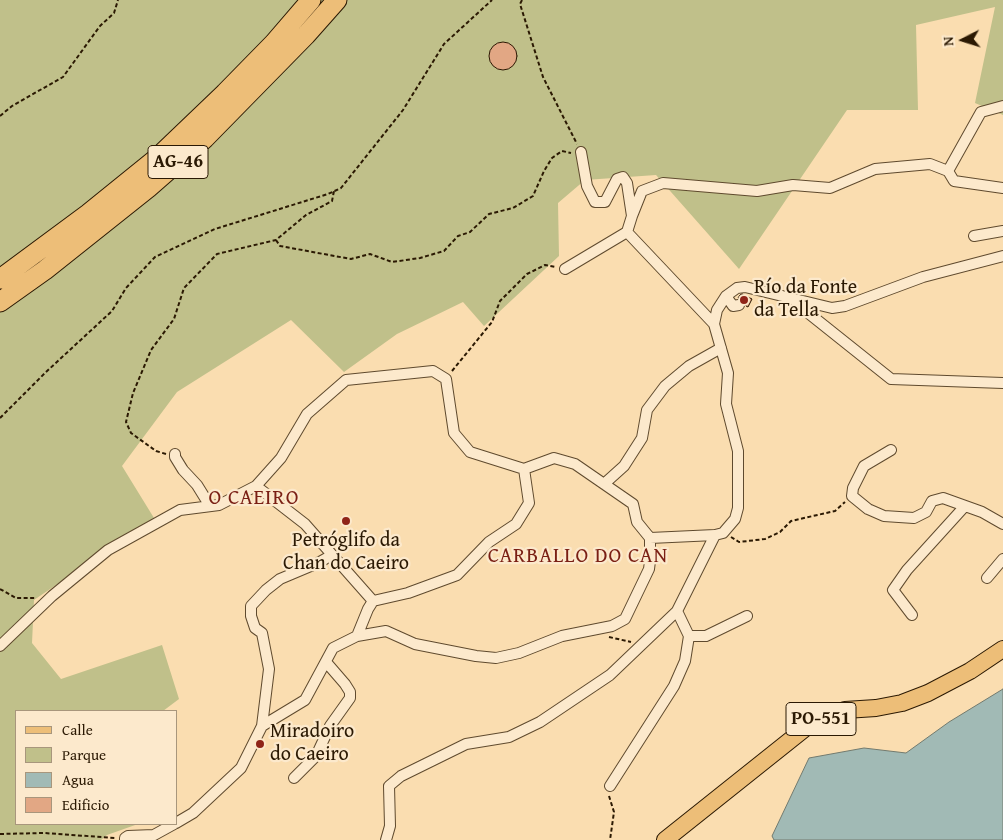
<!DOCTYPE html>
<html>
<head>
<meta charset="utf-8">
<style>
  body { margin:0 }
  #map { position:relative; width:1003px; height:840px; overflow:hidden; background:#faddb0; font-family:"Gentium Book Plus",serif }
  canvas { display:block }
  .legend { position:absolute; left:15px; top:710px; width:162px; height:115px; box-sizing:border-box; background:#fce9cc; border:1px solid #a8967c; margin:0; padding:6px 9px; list-style:none; font-size:15px; color:#2b1903 }
  .legend li { display:flex; align-items:center; gap:10px; height:25px }
  .legend b { width:25px; border:1px solid #a8967c }
  .north { position:absolute; left:938px; top:15px; width:50px; height:50px; -webkit-text-stroke:4px #fce9cc; paint-order:stroke; rotate:265deg; font-size:14px; font-weight:700; line-height:20px; text-align:center; color:#2b1903 }
  .north::after { content:''; display:block; margin:auto; width:18px; height:22px; background:#2b1903; clip-path:polygon(50% 0,100% 100%,50% 72%,0 100%) }
</style>
</head>
<body>
<div id="map">
<canvas width="1003" height="840"></canvas>
<ul class="legend">
<li><b style="height:6px;background:#edbe78"></b>Calle</li>
<li><b style="height:14px;background:#c0c08a"></b>Parque</li>
<li><b style="height:14px;background:#a1bab5"></b>Agua</li>
<li><b style="height:14px;background:#e2a784"></b>Edificio</li>
</ul>
<div class="north">N</div>
</div>
<script>
const ctx = document.querySelector('canvas').getContext('2d');
ctx.lineJoin = 'round';
function fill(path, color) {
  ctx.fillStyle = color;
  ctx.fill(path, 'evenodd');
}
function shape(rows) {
  const path = new Path2D();
  for (const r of rows) {
    if (r.length === 3) {
      path.moveTo(r[0] + r[2], r[1]);
      path.arc(r[0], r[1], r[2], 0, 2 * Math.PI);
      continue;
    }
    path.moveTo(r[0], r[1]);
    for (let i = 2; i < r.length; i += 2) path.lineTo(r[i], r[i + 1]);
  }
  return path;
}
function trace(path, color, width, dash) {
  ctx.strokeStyle = color;
  ctx.lineWidth = width;
  ctx.lineCap = dash ? 'butt' : 'round';
  ctx.setLineDash(dash || []);
  ctx.stroke(path);
}
function write(font, color, halo, rows, align = 'center') {
  ctx.font = font + ' "Gentium Book Plus",serif';
  ctx.lineWidth = 4.5;
  ctx.setLineDash([]);
  ctx.textBaseline = 'middle';
  ctx.strokeStyle = halo;
  ctx.fillStyle = color;
  for (const [text, x, y, turn = 0] of rows) {
    ctx.save();
    ctx.translate(x, y);
    ctx.rotate((+turn || 0) * Math.PI / 180);
    ctx.textAlign = isNaN(turn) ? turn : align;
    if (halo) ctx.strokeText(text, 0, 0);
    ctx.fillText(text, 0, 0);
    ctx.restore();
  }
}
fill(shape([
  [0,0,1003,0,1003,115,975,103,995,7,916,25,918,110,847,110,739,269,656,175,585,180,558,203,559,256,484,326,463,302,397,334,344,372,291,320,177,392,122,466,154,518,34,600,32,643,61,679,162,645,179,699,163,711,16,711,16,824,138,824,107,835,101,840,0,840]
]), '#c0c08a');
const water = shape([
  [1003,689,1003,840,774,840,772,836,809,758,864,748,906,753,949,722,1003,689]
]);
fill(water, '#a1bab5');
trace(water, '#727a6e', 1);
const building = shape([
  [503,56,14],
  [742,294,752,299,748,307,746,306,744,300,738,298,740,295,742,294]
]);
fill(building, '#e2a784');
trace(building, '#2b1903', 1);
const minor = shape([
  [1003,106,981,112,948,171,954,181,1003,188],
  [581,152,587,186,595,202,605,202,617,179,623,177,627,183,632,216,627,232,714,324],
  [632,216,642,191,663,183,757,191,793,185,830,188,875,169,930,164,948,171],
  [974,236,1003,231],
  [565,269,627,232],
  [726,296,733,306,739,305],
  [794,299,797,304,891,379,1003,383],
  [891,450,864,466,853,488,852,496,868,509,884,516,914,518,926,512,932,501,943,498,982,512,1003,524],
  [175,454,175,457,183,470,197,485,210,506],
  [524,469,554,458,575,464,633,504,637,522,650,538,715,535],
  [604,484,624,466,642,438,647,410,665,386,689,366,721,348],
  [256,486,305,524,373,601],
  [987,578,1003,559],
  [912,615,893,590,907,570,965,506],
  [357,636,386,631,415,644,476,656,496,658,519,653,562,636,612,626,625,619,649,569,650,561,650,538],
  [689,636,706,636,747,616],
  [0,646,52,596,108,550,180,510,219,505,256,486,281,458,307,414,346,380,433,371,446,379,454,433,470,452,524,469,529,503,516,524,489,542,457,575,408,593,373,601,368,609,357,636,333,648,305,700,262,726,241,768,193,813,176,823],
  [262,726,269,669,262,633,255,628,251,616,251,606,266,590,280,579,318,563,332,555],
  [294,778,316,756,330,726,350,698,350,692,345,684,326,662],
  [610,786,674,686,685,661,689,636,677,611],
  [125,840,125,838,128,836,154,835,174,824],
  [386,840,390,826,389,786,401,776,466,744,509,737,540,722,610,675,677,611,715,535,723,533,735,519,738,508,738,451,726,404,728,373,714,324,717,310,726,296,737,288,745,287,832,308,845,306,923,277,1003,256]
]);
const primary = shape([
  [665,840,808,726,826,717,845,710,876,708,902,703,928,693,970,671,1003,649]
]);
const motorway = shape([
  [0,279,88,214,156,159,225,93,274,43,311,0],
  [0,302,45,270,148,188,205,138,306,35,337,0]
]);
trace(minor, '#5f4a2e', 12);
trace(primary, '#2b1903', 18);
trace(motorway, '#2b1903', 21);
trace(shape([
  [522,0,520,4,543,77,577,144],
  [0,116,12,106,63,77,100,26,114,13,118,0],
  [276,240,280,246,351,259,370,254,392,262,420,258,444,251,458,236,470,232,489,214,513,208,533,196,544,171,552,158,562,151,571,153],
  [452,371,492,322,500,301,527,274,545,265,556,267],
  [0,418,46,372,112,311,126,288,155,257,215,229,328,194,341,188,403,110,444,44,492,0],
  [166,454,156,451,131,433,126,422,133,393,151,350,174,319,184,288,217,254,276,240,306,215,332,201,334,191],
  [731,537,739,542,765,539,780,532,791,521,835,511,845,502],
  [0,589,16,598,35,598],
  [609,637,631,642],
  [609,796,614,812,610,840],
  [0,834,44,833,115,838]
]), '#2b1903', 2, [4, 2.5]);
trace(minor, '#fce9cc', 10);
trace(primary, '#edbe78', 16);
trace(motorway, '#edbe78', 19);
for (const [x, y, r, color] of [
  [744,300,5,"#8f2418"],
  [346,521,5,"#8f2418"],
  [260,744,5,"#8f2418"]
]) {
  const dot = new Path2D();
  dot.arc(x, y, r, 0, 2 * Math.PI);
  ctx.fillStyle = color;
  ctx.fill(dot);
  trace(dot, '#fce9cc', 2);
}
for (const [x, y, w] of [
  [178,162,60],
  [821,719,70]
]) {
  const box = new Path2D();
  box.roundRect(x - w / 2, y - 16.5, w, 33, 4);
  ctx.fillStyle = '#fce9cc';
  ctx.fill(box);
  trace(box, '#2b1903', 1);
}
write('bold 19px', '#2b1903', null, [
  ["AG-46",178,162],
  ["PO-551",821,719]
]);
write('20px', '#2b1903', '#fce9cc', [
  ["Río da Fonte",754,288],
  ["da Tella",754,311],
  ["Petróglifo da",346,541,"center"],
  ["Chan do Caeiro",346,564,"center"],
  ["Miradoiro",270,732],
  ["do Caeiro",270,755]
], 'left');
ctx.letterSpacing = '1px';
write('21px', '#7a1f14', '#fce9cc', [
  ["O CAEIRO",254,499],
  ["CARBALLO DO CAN",578,557]
]);
ctx.letterSpacing = '0px';
</script>
</body>
</html>
